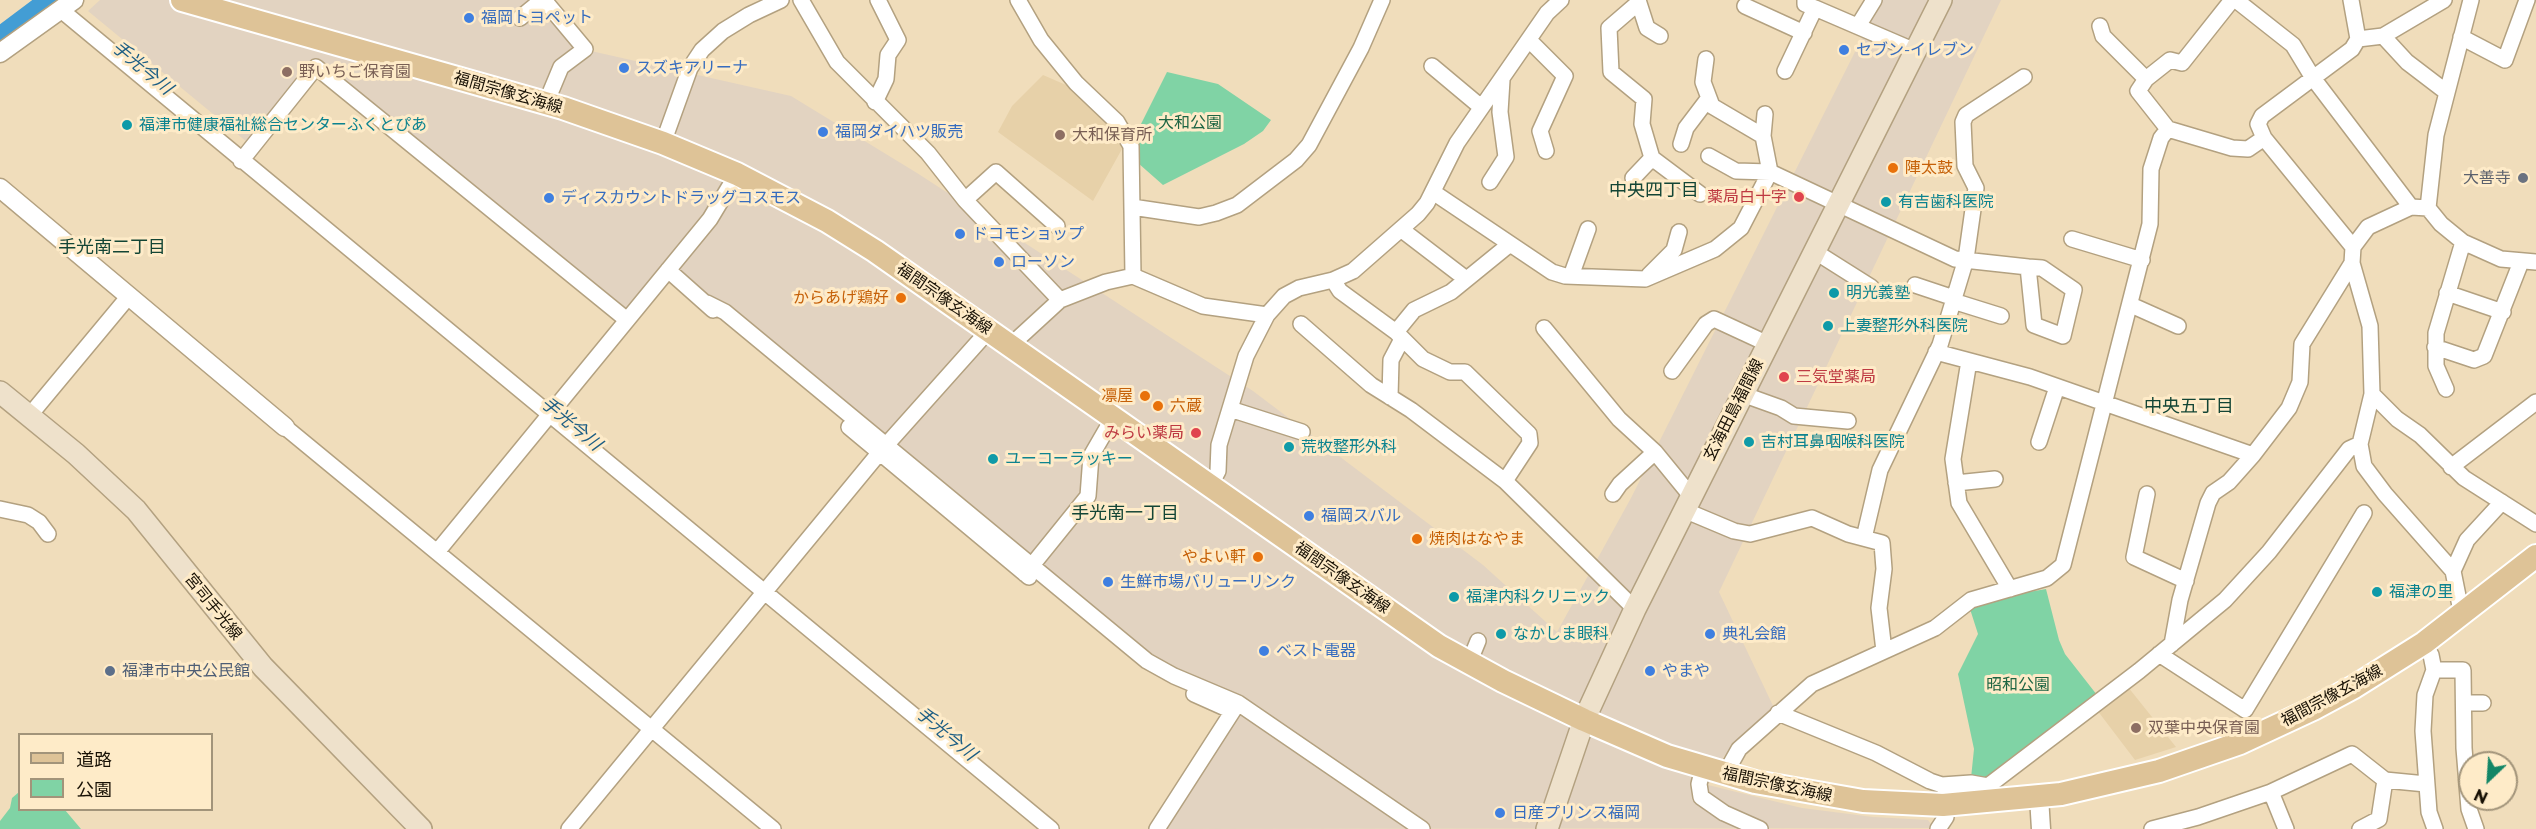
<!DOCTYPE html>
<html>
<head>
<meta charset="utf-8">
<style>
  body { margin:0 }
  #map { position:relative; width:2536px; height:829px; overflow:hidden; background:#f0ddbb; font-family:Montserrat,"Noto Sans JP",sans-serif }
  canvas { display:block }
  .legend { position:absolute; left:18px; top:733px; width:195px; height:78px; box-sizing:border-box; background:#feebc8; border:2px solid #a2947a; margin:0; padding:8px 10px; list-style:none; font-size:18px; color:#181105 }
  .legend li { display:flex; align-items:center; gap:12px; height:30px }
  .legend b { width:30px; border:2px solid #a2947a }
  .north { position:absolute; left:2458px; top:751px; width:60px; height:60px; box-sizing:border-box; background:#feebc8; border:2px solid #a2947a; border-radius:50%; rotate:205deg; font-size:16px; font-weight:700; line-height:24px; text-align:center; color:#181105 }
  .north::after { content:''; display:block; margin:auto; width:21px; height:27px; background:#138666; clip-path:polygon(50% 0,100% 100%,50% 72%,0 100%) }
</style>
</head>
<body>
<div id="map">
<canvas width="2536" height="829"></canvas>
<ul class="legend">
<li><b style="height:8px;background:#dec397"></b>道路</li>
<li><b style="height:16px;background:#80d3a5"></b>公園</li>
</ul>
<div class="north">N</div>
</div>
<script>
const ctx = document.querySelector('canvas').getContext('2d');
ctx.lineJoin = 'round';
function fill(path, color) {
  ctx.fillStyle = color;
  ctx.fill(path, 'evenodd');
}
function shape(rows) {
  const path = new Path2D();
  for (const r of rows) {
    path.moveTo(r[0], r[1]);
    for (let i = 2; i < r.length; i += 2) path.lineTo(r[i], r[i + 1]);
  }
  return path;
}
function trace(path, color, width, dash) {
  ctx.strokeStyle = color;
  ctx.lineWidth = width;
  ctx.lineCap = dash ? 'butt' : 'round';
  ctx.setLineDash(dash || []);
  ctx.stroke(path);
}
function write(font, color, halo, rows, align = 'center') {
  ctx.font = font + ' Montserrat,"Noto Sans JP",sans-serif';
  ctx.lineWidth = 6;
  ctx.setLineDash([]);
  ctx.textBaseline = 'middle';
  ctx.strokeStyle = halo;
  ctx.fillStyle = color;
  for (const [text, x, y, turn = 0] of rows) {
    ctx.save();
    ctx.translate(x, y);
    ctx.rotate((+turn || 0) * Math.PI / 180);
    ctx.textAlign = isNaN(turn) ? turn : align;
    if (halo) ctx.strokeText(text, 0, 0);
    ctx.fillText(text, 0, 0);
    ctx.restore();
  }
}
fill(shape([
  [100,0,538,0,591,51,791,96,917,173,1253,391,1483,565,1557,632,1631,498,1881,0,2001,0,1719,592,1775,710,1724,756,1708,785,1802,808,1873,817,1928,820,1934,828,1164,829,1243,703,1157,664,665,264,626,313,317,61,247,142,88,11]
]), '#e2d3c1');
fill(shape([
  [1043,75,1073,88,1113,129,1119,139,1122,149,1093,201,998,132,1012,106],
  [2128,687,2176,747,2135,760,2097,710]
]), '#e7d1a9');
fill(shape([
  [1167,72,1218,84,1271,120,1263,131,1244,144,1163,185,1138,163,1139,134,1137,132],
  [2046,589,2059,640,2065,654,2097,695,1987,780,1971,778,1974,749,1958,674,1978,634,1970,609,2025,590,2029,592],
  [19,792,20,810,65,810,81,829,0,829,0,821,10,808,12,798]
]), '#80d3a5');
trace(shape([
  [0,38,48,2,58,0]
]), '#439dd4', 22);
const minor = shape([
  [544,0,585,49,561,67,546,103],
  [801,0,837,62,928,153,965,200,1060,300],
  [1018,0,1041,40,1076,83,1117,122,1131,146,1133,276],
  [1638,0,1647,28,1660,36],
  [2232,0,2182,63,2170,60,2146,79,2138,91,2168,129,2232,148,2248,149,2264,138],
  [2236,0,2293,45,2313,78,2411,207,2428,208],
  [2351,0,2358,39,2352,49,2262,116,2258,124,2264,138,2353,247,2352,263,2370,326,2372,394,2360,444,2364,466,2385,494,2453,571,2462,616],
  [2471,0,2436,135,2428,208,2441,224,2463,242,2501,259,2536,262],
  [1638,3,1609,28,1611,72,1644,99,1642,124,1652,158,1700,194],
  [1745,6,1804,33],
  [1815,8,1915,51],
  [61,10,1051,829],
  [520,18,542,0],
  [1858,26,1874,0],
  [2100,26,2103,36,2146,79],
  [2383,36,2407,62,2445,91],
  [2461,37,2505,60,2527,0],
  [2358,39,2383,36,2444,0],
  [1530,41,1565,76,1540,131,1546,151],
  [1706,59,1703,82,1712,106,1763,136],
  [1432,66,1481,107],
  [1785,71,1815,8,1805,4,1805,0],
  [875,102,886,79,888,55,898,40,878,0],
  [663,143,690,68,702,50,723,31,749,15,781,0],
  [1681,144,1686,128,1708,99],
  [1709,156,1736,171,1770,172,1955,259,2028,267,2034,325,2063,336,2074,290,2042,268,2028,267],
  [241,161,316,67,627,320],
  [1633,178,1652,158],
  [1490,182,1506,157,1500,112,1502,80],
  [1433,192,1552,272,1565,276,1645,279,1715,249,1741,228,1770,172,1763,136,1765,114],
  [965,200,996,172,1057,226],
  [1132,207,1199,217,1216,213,1237,205,1296,160,1309,145,1361,48,1382,0],
  [1402,230,1466,279],
  [2072,239,2142,260],
  [2353,247,2368,227,2411,207],
  [1814,251,1871,287],
  [668,270,713,310],
  [1649,275,1674,250,1679,232],
  [1571,276,1588,229],
  [1333,280,1340,291,1396,332,1423,359,1450,372,1465,372,1529,434,1530,443,1505,481],
  [1915,285,1954,298],
  [2447,293,2503,312],
  [1953,301,2001,316],
  [707,303,725,312,1147,661,1174,676,1238,703,1422,829],
  [2131,305,2178,326],
  [1301,324,1371,385,1411,410,1505,481,1635,609],
  [1544,328,1619,419,1655,452,1691,496],
  [1396,332,1414,310,1451,292,1510,244],
  [1011,345,1060,300,1106,282,1133,276,1203,306,1267,315],
  [2435,347,2474,360,2484,356,2521,262],
  [1936,352,2030,377,2253,455],
  [1969,361,1953,459,1959,503,2010,589],
  [1672,371,1706,324,1714,319,1768,344],
  [2446,389,2436,366,2436,333,2463,242],
  [1742,394,1781,408,1794,416,1848,421],
  [2372,394,2397,419,2420,435,2464,478,2536,524],
  [1390,397,1391,360,1402,339],
  [1230,409,1302,432],
  [30,415,129,296],
  [285,427,773,829],
  [849,427,1029,577],
  [2039,442,2057,387],
  [2451,467,2536,402],
  [1956,483,1995,479],
  [1210,486,1218,471,1219,445,1246,356,1267,315,1284,296,1299,288,1333,280,1353,271,1418,214,1427,203,1457,143,1547,13,1561,0],
  [1613,494,1620,484,1655,452],
  [2147,494,2134,557,2186,581],
  [0,509,28,515,39,522,48,534],
  [1684,510,1734,531,1750,534,1812,518,1848,534,1882,543,1884,569,1879,608,1884,651],
  [1864,538,1880,470,1940,345,1966,259,1976,188,1965,166,1963,122,1966,115,2024,77],
  [437,552,710,219,737,174],
  [2453,571,2467,540,2502,502],
  [1025,574,1088,496,1091,456,1113,418],
  [2424,643,2431,655,2434,670,2425,695,2423,731,2429,812,2435,829],
  [2172,644,2180,600,2208,503,2213,493,2229,482,2253,455,2289,408,2300,382,2302,344,2352,263],
  [2159,654,2245,710,2364,513],
  [1469,663,1478,641],
  [2434,670,2463,670,2464,748,2469,809,2476,829],
  [1194,694,1232,711],
  [2464,703,2483,703],
  [1778,713,1876,753,1930,781,1942,785,1971,783,1988,786],
  [1703,768,1699,784,1701,797,1724,813,1760,829],
  [1725,774,1739,749,1812,684,1935,628,1971,600,2047,578,2063,565,2150,224,2151,169,2161,138,2168,129],
  [2271,792,2286,829],
  [1985,803,1988,786,2139,671,2225,600,2269,552,2349,449,2360,444],
  [569,829,880,452,989,330],
  [1157,829,1238,703],
  [1938,829,1946,817,1943,797],
  [2152,829,2198,817,2271,792,2352,754,2385,780,2426,784],
  [2360,829,2379,819,2385,780]
]);
const tertiary = shape([
  [0,53,74,0],
  [0,188,285,427],
  [2039,797,2041,829]
]);
const secondary = shape([
  [0,392,76,454,136,510,263,667,421,829],
  [1547,829,1584,720,1635,609,1941,0]
]);
const primary = shape([
  [182,0,563,108,663,143,737,174,827,221,875,251,1439,646,1503,681,1584,720,1667,756,1755,782,1863,801,1943,805,2061,794,2159,771,2240,743,2313,709,2354,687,2424,643,2536,556]
]);
trace(minor, '#b3a180', 18);
trace(tertiary, '#b3a180', 21);
trace(secondary, '#b3a180', 24);
trace(primary, '#fff', 26);
trace(minor, '#fff', 15);
trace(tertiary, '#fff', 18);
trace(secondary, '#eee1cb', 21);
trace(primary, '#dec397', 22);
for (const [x, y, r, color] of [
  [469,18,6,"#3f7fe0"],
  [1844,50,6,"#3f7fe0"],
  [624,68,6,"#3f7fe0"],
  [287,72,6,"#8d6e63"],
  [127,125,6,"#0f9aa8"],
  [823,132,6,"#3f7fe0"],
  [1060,135,6,"#8d6e63"],
  [1893,168,6,"#e8710a"],
  [2523,178,6,"#6b7280"],
  [1799,197,6,"#e0444e"],
  [549,198,6,"#3f7fe0"],
  [1886,202,6,"#0f9aa8"],
  [960,234,6,"#3f7fe0"],
  [999,262,6,"#3f7fe0"],
  [1834,293,6,"#0f9aa8"],
  [901,298,6,"#e8710a"],
  [1828,326,6,"#0f9aa8"],
  [1784,377,6,"#e0444e"],
  [1145,396,6,"#e8710a"],
  [1158,406,6,"#e8710a"],
  [1196,433,6,"#e0444e"],
  [1749,442,6,"#0f9aa8"],
  [1289,447,6,"#0f9aa8"],
  [993,459,6,"#0f9aa8"],
  [1309,516,6,"#3f7fe0"],
  [1417,539,6,"#e8710a"],
  [1258,557,6,"#e8710a"],
  [1108,582,6,"#3f7fe0"],
  [2377,592,6,"#0f9aa8"],
  [1454,597,6,"#0f9aa8"],
  [1501,634,6,"#0f9aa8"],
  [1710,634,6,"#3f7fe0"],
  [1264,651,6,"#3f7fe0"],
  [110,671,6,"#5c6f8a"],
  [1650,671,6,"#3f7fe0"],
  [2136,728,6,"#8d6e63"],
  [1500,813,6,"#3f7fe0"]
]) {
  const dot = new Path2D();
  dot.arc(x, y, r, 0, 2 * Math.PI);
  ctx.fillStyle = color;
  ctx.fill(dot);
  trace(dot, '#feebc8', 2);
}
write('16px', '#366cbe', '#feebc8', [
  ["福岡トヨペット",481,18],
  ["セブン-イレブン",1856,50],
  ["スズキアリーナ",636,68],
  ["福岡ダイハツ販売",835,132],
  ["ディスカウントドラッグコスモス",561,198],
  ["ドコモショップ",972,234],
  ["ローソン",1011,262],
  ["福岡スバル",1321,516],
  ["生鮮市場バリューリンク",1120,582],
  ["典礼会館",1722,634],
  ["ベスト電器",1276,651],
  ["やまや",1662,671],
  ["日産プリンス福岡",1512,813]
], 'left');
write('16px', '#785e54', '#feebc8', [
  ["野いちご保育園",299,72],
  ["大和保育所",1072,135],
  ["双葉中央保育園",2148,728]
], 'left');
write('16px', '#181105', '#feebc8', [
  ["福間宗像玄海線",508,93,16],
  ["福間宗像玄海線",944,299,35],
  ["玄海田島福間線",1734,410,-63],
  ["福間宗像玄海線",1342,578,35],
  ["宮司手光線",213,607,51],
  ["福間宗像玄海線",2332,696,-28],
  ["福間宗像玄海線",1777,785,12]
]);
write('16px', '#1e6543', '#feebc8', [
  ["大和公園",1190,123],
  ["昭和公園",2018,685]
]);
write('16px', '#0d838f', '#feebc8', [
  ["福津市健康福祉総合センターふくとぴあ",139,125],
  ["有吉歯科医院",1898,202],
  ["明光義塾",1846,293],
  ["上妻整形外科医院",1840,326],
  ["吉村耳鼻咽喉科医院",1761,442],
  ["荒牧整形外科",1301,447],
  ["ユーコーラッキー",1005,459],
  ["福津の里",2389,592],
  ["福津内科クリニック",1466,597],
  ["なかしま眼科",1513,634]
], 'left');
write('16px', '#c56008', '#feebc8', [
  ["陣太鼓",1905,168],
  ["からあげ鶏好",889,298,"right"],
  ["凛屋",1133,396,"right"],
  ["六蔵",1170,406],
  ["焼肉はなやま",1429,539],
  ["やよい軒",1246,557,"right"]
], 'left');
write('16px', '#5b616d', '#feebc8', [
  ["大善寺",2511,178]
], 'right');
write('16px', '#be3a42', '#feebc8', [
  ["薬局白十字",1787,197],
  ["三気堂薬局",1796,377,"left"],
  ["みらい薬局",1184,433]
], 'right');
write('16px', '#4e5e75', '#feebc8', [
  ["福津市中央公民館",122,671]
], 'left');
write('italic 18px', '#1d5e84', '#feebc8', [
  ["手光今川",142,68,40],
  ["手光今川",571,424,40],
  ["手光今川",946,734,40]
]);
write('18px', '#134535', '#feebc8', [
  ["中央四丁目",1654,191],
  ["手光南二丁目",112,248],
  ["中央五丁目",2189,407],
  ["手光南一丁目",1125,514]
]);
</script>
</body>
</html>
